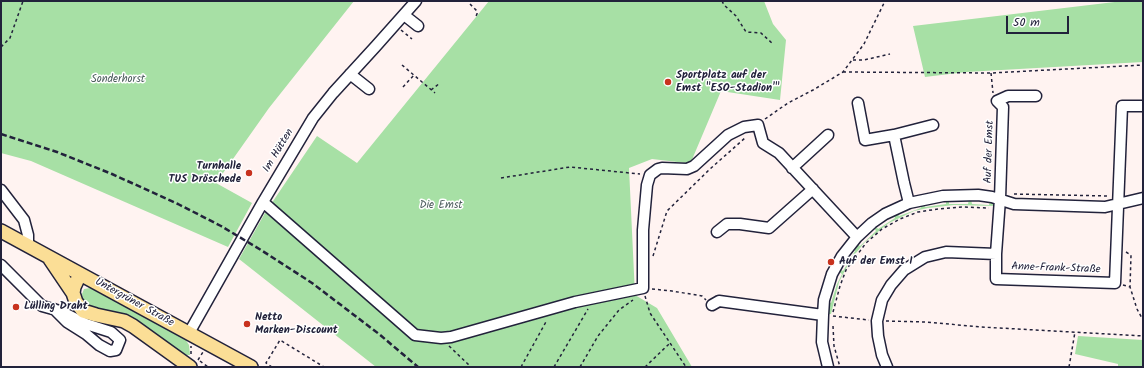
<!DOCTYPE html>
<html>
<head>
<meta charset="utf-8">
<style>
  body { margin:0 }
  #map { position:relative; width:1144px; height:368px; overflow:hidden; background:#fff3f1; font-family:Kalam,sans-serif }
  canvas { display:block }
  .frame { position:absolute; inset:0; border:2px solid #22223b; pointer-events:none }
  .scale { position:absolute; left:1006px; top:16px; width:63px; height:18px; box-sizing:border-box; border:2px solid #22223b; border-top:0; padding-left:5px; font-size:12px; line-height:14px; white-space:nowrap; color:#22223b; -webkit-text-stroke:3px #fff; paint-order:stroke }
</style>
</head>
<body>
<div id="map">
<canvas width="1144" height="368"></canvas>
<div class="frame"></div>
<div class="scale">50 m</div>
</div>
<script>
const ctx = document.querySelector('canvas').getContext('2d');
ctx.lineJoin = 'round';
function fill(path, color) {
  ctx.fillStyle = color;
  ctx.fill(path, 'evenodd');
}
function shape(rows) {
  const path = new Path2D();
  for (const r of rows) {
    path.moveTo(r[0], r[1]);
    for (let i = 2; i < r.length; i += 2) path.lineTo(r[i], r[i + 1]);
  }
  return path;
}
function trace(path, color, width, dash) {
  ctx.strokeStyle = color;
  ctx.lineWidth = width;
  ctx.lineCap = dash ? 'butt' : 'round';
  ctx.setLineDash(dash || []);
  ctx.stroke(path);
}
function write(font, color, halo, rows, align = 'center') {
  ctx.font = font + ' Kalam,sans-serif';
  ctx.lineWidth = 3;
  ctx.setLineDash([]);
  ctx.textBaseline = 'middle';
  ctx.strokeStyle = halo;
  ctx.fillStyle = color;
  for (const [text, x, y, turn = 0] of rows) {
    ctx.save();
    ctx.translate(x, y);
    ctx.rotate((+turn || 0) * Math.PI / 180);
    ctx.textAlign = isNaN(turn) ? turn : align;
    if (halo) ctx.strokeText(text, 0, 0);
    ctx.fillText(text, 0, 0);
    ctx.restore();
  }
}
fill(shape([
  [1,1,354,1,269,108,216,183,252,203,228,247,31,161,1,153],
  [489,1,764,1,773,24,786,40,780,100,721,91,691,162,686,163,652,159,629,168,635,295,657,308,692,367,376,367,239,259,265,213,317,136,357,163],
  [1123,1,1143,1,1143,62,966,72,925,77,913,26],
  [946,199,949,199,949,204,968,204,969,199,971,199,972,204,989,205,990,200,994,202,995,206,954,205,928,208,914,211,889,223,865,242,851,259,839,282,831,314,825,314,827,302,831,303,837,284,842,274,837,271,838,268,843,271,855,251,852,247,856,243,860,246,876,231,873,227,875,225,878,229,895,218,893,213,897,212,899,216,921,208,920,203,923,202,925,207,946,204],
  [90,288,92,288,184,337,189,345,190,355,186,355,173,346,172,348,169,346,170,344,158,335,156,337,154,335,155,333,143,325,141,327,87,306,83,302,82,294,84,289],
  [1078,336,1143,340,1143,367,1118,367,1118,364,1075,354]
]), '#a7e0a5');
const minor = shape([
  [404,15,418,26],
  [350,74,369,89],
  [858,103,865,140,894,135],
  [792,168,828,135],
  [1,190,24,220,28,235,28,246],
  [263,202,415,335,441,338,451,337,575,302,643,288,643,230,647,185,650,175,658,169,662,168,687,169,694,166,728,135,744,127,758,125,763,143,779,153,857,237],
  [909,203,904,183,894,135,933,125],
  [717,232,727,224,740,224,769,228,813,189],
  [996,254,996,279,1115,283,1122,106,1143,106],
  [1,265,42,306,60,311,86,324,111,332,120,340,116,350,110,351,99,345,86,334,67,322,54,309],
  [712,305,719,301,823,315],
  [189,333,263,202,313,118,333,93,376,46,416,1],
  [828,367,822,342,823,315,824,300,832,274,842,256,857,237,872,223,885,214,909,203,943,196,978,195,992,197,1014,204,1105,207,1143,198],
  [887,367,882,355,878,336,877,321,882,300,891,285,904,270,925,257,946,252,996,254,1000,199,1003,107,997,101,1008,96,1036,96]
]);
const major = shape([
  [1,231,251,367],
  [50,259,73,293],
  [80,274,74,287,73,293,76,302,83,311,96,315,124,321,133,326,190,367]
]);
trace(minor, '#22223b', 13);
trace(major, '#22223b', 16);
trace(shape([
  [722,1,724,5,736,16,746,32,761,33,773,44],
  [470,4,477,11,477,14,475,18],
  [401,30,412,39],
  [1,47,10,38,23,1],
  [853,60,864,60,890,54],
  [402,65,435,93],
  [843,72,991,73,1143,65],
  [991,73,993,93],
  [403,87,414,75],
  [431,90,440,83],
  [765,119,788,103,813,90,843,72,864,44,885,1],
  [501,178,570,167,640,174],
  [1014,194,1108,196],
  [1126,252,1131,255,1130,287],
  [653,256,667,211,710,169,745,138],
  [1123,285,1130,287,1137,309,1143,320],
  [652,289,672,291,702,296,706,300],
  [645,296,650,313,686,367],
  [833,312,840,286,846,270,866,243,882,229,900,219,918,212,938,209,963,207,989,208],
  [833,316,869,320],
  [886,321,926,322,981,327,1143,336],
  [833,326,834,346,840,367],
  [449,346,471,367],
  [191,354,191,346],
  [198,360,203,352],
  [200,361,208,367],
  [272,367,266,363,280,340,324,367],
  [521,367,547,320],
  [554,367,588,309],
  [580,367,598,336,619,310,633,300],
  [645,367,669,344],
  [1069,367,1075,332]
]), '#22223b', 1.5, [3, 3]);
trace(minor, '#fff', 10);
trace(major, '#fbde96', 13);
trace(shape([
  [1,134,57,152,112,174,178,204,221,226,261,250,312,283,379,334,418,367]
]), '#22223b', 2.5, [6, 3]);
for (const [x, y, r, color] of [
  [668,82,4,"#c8321e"],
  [249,173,4,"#c8321e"],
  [831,262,4,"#c8321e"],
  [16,307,4,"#c8321e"],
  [247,324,4,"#c8321e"]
]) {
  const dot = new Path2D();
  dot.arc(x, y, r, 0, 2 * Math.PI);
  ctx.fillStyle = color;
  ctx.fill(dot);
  trace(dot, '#fff', 1.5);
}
write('bold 11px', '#22223b', '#fff', [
  ["Sportplatz auf der",676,76],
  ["Emst \"ESO-Stadion'\"",676,89],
  ["Turnhalle",241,167,"right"],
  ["TUS Dröschede",241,180,"right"],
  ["Auf der Emst I",839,262],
  ["Lülling Draht",24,307],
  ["Netto",255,318],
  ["Marken-Discount",255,331]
], 'left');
write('11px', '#4a5b5b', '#fff', [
  ["Sonderhorst",118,80],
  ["Die Emst",441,206]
]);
write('11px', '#22223b', '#fff', [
  ["Im Hütten",279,151,-59],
  ["Auf der Emst",990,152,-88],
  ["Anne-Frank-Straße",1056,269,2],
  ["Untergrüner Straße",134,303,29]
]);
</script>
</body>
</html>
